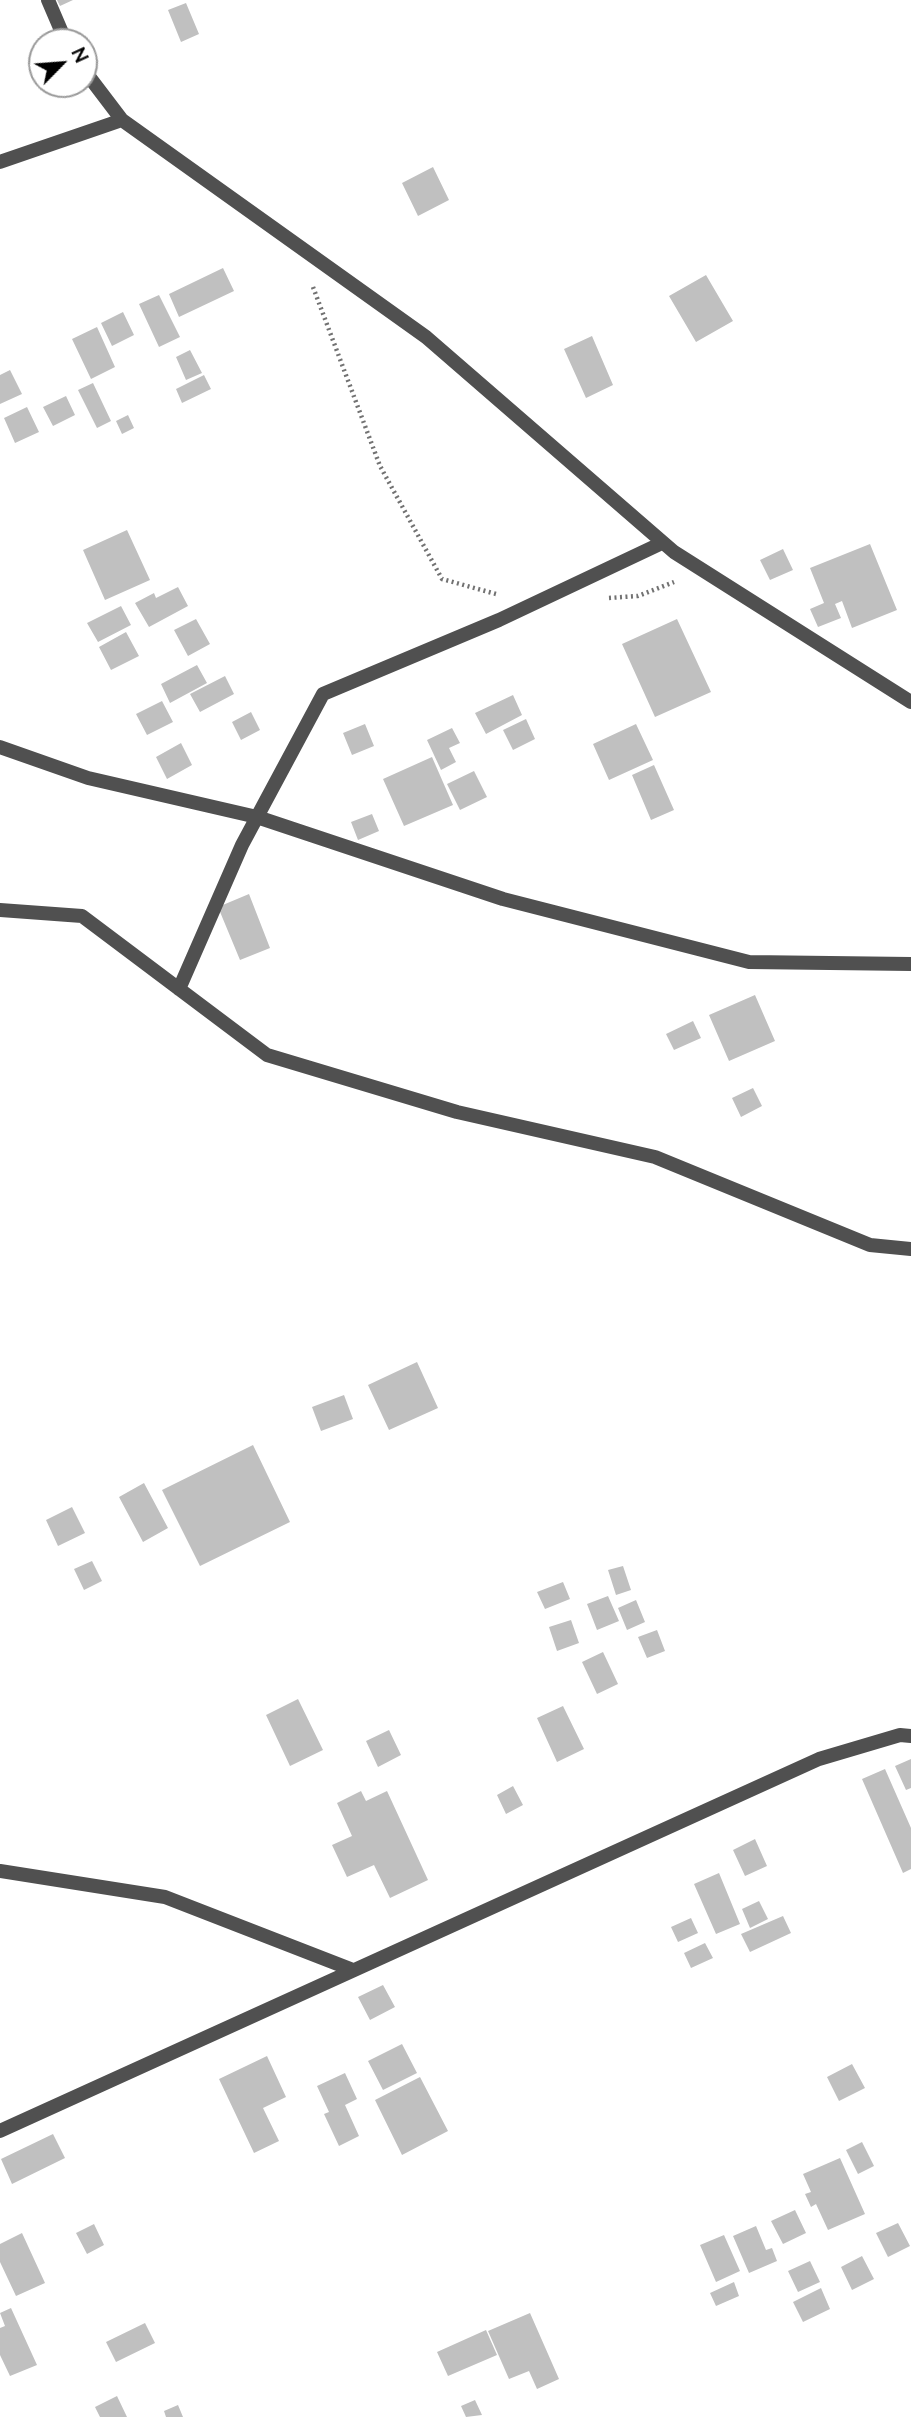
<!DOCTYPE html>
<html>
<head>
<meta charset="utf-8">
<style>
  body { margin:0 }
  #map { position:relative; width:911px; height:2417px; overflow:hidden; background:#fff; font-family:Mulish,sans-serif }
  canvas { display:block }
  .north { position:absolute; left:28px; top:28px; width:70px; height:70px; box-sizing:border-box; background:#fff; border:2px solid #999; border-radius:50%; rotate:65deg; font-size:19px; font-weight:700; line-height:28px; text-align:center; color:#000 }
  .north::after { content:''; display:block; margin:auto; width:24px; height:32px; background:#000; clip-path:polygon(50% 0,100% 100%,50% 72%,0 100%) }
</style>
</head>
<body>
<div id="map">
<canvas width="911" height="2417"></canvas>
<div class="north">N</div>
</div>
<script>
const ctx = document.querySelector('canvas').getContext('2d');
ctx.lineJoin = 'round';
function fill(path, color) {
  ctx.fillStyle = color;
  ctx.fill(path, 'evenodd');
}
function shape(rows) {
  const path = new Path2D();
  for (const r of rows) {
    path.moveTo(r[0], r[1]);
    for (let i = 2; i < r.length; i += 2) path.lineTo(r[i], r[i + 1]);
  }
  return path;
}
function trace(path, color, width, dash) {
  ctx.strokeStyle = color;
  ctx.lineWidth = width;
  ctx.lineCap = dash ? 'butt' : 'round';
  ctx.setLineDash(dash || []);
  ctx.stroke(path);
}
fill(shape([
  [57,0,73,0,60,6],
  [186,3,199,34,181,42,168,10],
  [433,167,449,200,418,216,402,183],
  [223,268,234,291,179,317,169,294],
  [706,275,733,321,696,342,669,296],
  [159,295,180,337,159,347,139,304],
  [123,312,134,335,112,346,101,323],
  [97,327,115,367,91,379,72,339],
  [592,336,613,385,586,398,564,349],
  [190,350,202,373,186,380,176,357],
  [10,370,22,394,0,404,0,375],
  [204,375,211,389,182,403,176,389],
  [93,383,111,421,97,428,78,390],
  [66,396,75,415,53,426,43,407],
  [27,407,39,432,15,443,4,418],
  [128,415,134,428,122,434,116,421],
  [127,530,150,580,105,600,83,550],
  [870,544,897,610,852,628,842,601,835,604,841,618,818,627,810,609,824,603,810,568],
  [783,549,793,570,770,580,760,560],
  [178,587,188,606,149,627,135,603,154,593,156,598],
  [121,606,131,625,98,642,87,623],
  [196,619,210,644,188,656,174,630],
  [677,619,711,692,655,717,622,644],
  [126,632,139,656,111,670,99,647],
  [197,665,207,683,170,703,161,684],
  [225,676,234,694,200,712,190,694],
  [513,695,522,715,486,734,475,713],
  [162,701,173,722,147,735,136,714],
  [251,712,260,730,241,740,232,722],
  [526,719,535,739,513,750,503,730],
  [365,724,374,746,352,755,343,733],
  [636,724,653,760,609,780,593,744],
  [452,728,460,743,449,748,456,762,441,770,427,740],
  [181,743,192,765,167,779,156,757],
  [432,757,453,805,404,826,383,779],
  [654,765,674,810,651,820,632,775],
  [474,771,487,797,460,810,447,784],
  [372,814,379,831,358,840,351,822],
  [249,894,270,948,240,960,218,907],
  [755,995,775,1041,729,1061,709,1015],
  [693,1021,701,1038,674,1050,666,1034],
  [753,1088,762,1106,741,1117,732,1098],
  [417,1362,438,1408,389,1430,368,1385],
  [344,1395,353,1419,321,1431,312,1407],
  [253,1445,290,1522,200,1566,162,1490],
  [144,1483,168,1528,143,1542,119,1497],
  [72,1507,85,1533,58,1546,46,1520],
  [92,1561,102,1581,84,1590,74,1569],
  [623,1566,631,1590,616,1595,608,1570],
  [563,1582,570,1599,545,1609,537,1592],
  [608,1596,619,1621,597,1630,587,1604],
  [636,1600,645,1622,627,1630,618,1608],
  [571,1620,579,1643,557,1651,549,1627],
  [657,1630,665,1651,647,1658,638,1637],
  [603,1652,618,1684,597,1694,582,1662],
  [298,1699,323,1750,290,1766,266,1715],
  [563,1706,584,1749,557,1762,537,1718],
  [389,1730,401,1755,378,1767,366,1741],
  [911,1759,911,1788,906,1790,895,1766],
  [885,1769,911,1828,911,1869,903,1873,862,1779],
  [513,1786,523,1805,506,1814,497,1795],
  [361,1791,366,1801,387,1791,428,1880,390,1898,374,1865,347,1877,332,1845,352,1836,337,1803],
  [755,1839,767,1866,745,1876,733,1850],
  [719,1873,740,1924,716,1934,694,1884],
  [759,1901,768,1919,750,1928,742,1909],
  [783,1916,791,1933,750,1952,741,1934],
  [691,1918,698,1933,678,1942,671,1927],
  [705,1943,713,1958,691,1968,684,1953],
  [383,1985,395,2007,370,2020,358,1997],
  [402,2044,417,2073,383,2090,368,2061],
  [267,2056,286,2097,263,2108,279,2141,254,2153,219,2079],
  [852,2064,865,2088,839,2101,827,2077],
  [345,2073,357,2099,345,2105,359,2136,339,2146,324,2114,329,2112,317,2086],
  [420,2077,448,2131,402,2155,375,2100],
  [53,2134,65,2158,12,2184,1,2159],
  [862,2142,874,2166,858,2174,846,2150],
  [840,2158,865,2214,828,2230,816,2204,811,2207,805,2194,811,2192,803,2174],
  [795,2210,806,2233,783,2244,771,2221],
  [898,2223,910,2246,888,2257,876,2233],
  [94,2224,104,2245,87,2254,76,2233],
  [756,2226,766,2250,772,2248,777,2261,749,2273,733,2236],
  [22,2233,45,2283,16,2296,0,2262,0,2244],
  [724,2235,740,2271,716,2282,700,2245],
  [862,2256,874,2279,852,2290,841,2267],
  [810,2261,820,2282,798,2292,788,2271],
  [734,2282,739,2296,716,2306,710,2293],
  [821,2288,830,2309,803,2322,793,2302],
  [11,2308,37,2365,10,2376,0,2355,0,2328,5,2326,0,2313],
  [530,2313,559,2379,537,2389,529,2371,509,2379,488,2331],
  [145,2323,155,2343,116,2362,106,2342],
  [486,2330,497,2355,448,2376,437,2352],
  [117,2396,127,2417,100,2417,95,2407],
  [475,2400,482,2415,466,2417,461,2406],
  [178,2405,183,2417,166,2417,164,2411]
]), '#c0c0c0');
trace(shape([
  [313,287,380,466,442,579,496,594],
  [609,598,638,596,674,582]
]), '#727272', 4.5, [2, 3.5]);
trace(shape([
  [48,0,66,42],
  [84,70,122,120,426,337,674,552,911,702],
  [0,162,122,120],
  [0,747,88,778,257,817,503,899,749,962,911,964],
  [0,910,82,916,267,1055,457,1112,655,1157,870,1245,911,1249],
  [179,989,242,845,323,694,499,620,662,543],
  [0,1871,165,1897,353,1970],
  [0,2131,819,1759,900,1735,911,1736]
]), '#505050', 14);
</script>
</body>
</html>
